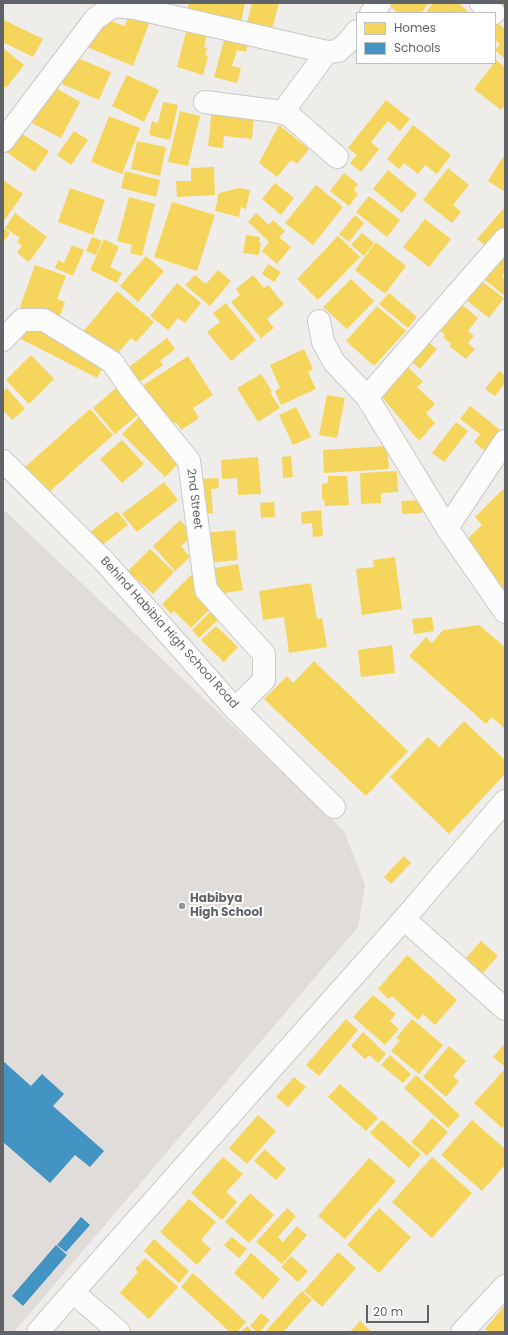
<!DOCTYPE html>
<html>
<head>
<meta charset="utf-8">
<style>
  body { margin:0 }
  #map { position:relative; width:508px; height:1335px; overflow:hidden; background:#efedea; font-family:Poppins,sans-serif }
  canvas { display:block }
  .frame { position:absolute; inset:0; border:4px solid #606367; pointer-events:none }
  .legend { position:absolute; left:356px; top:12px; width:140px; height:52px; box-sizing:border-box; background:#fff; border:1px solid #bfc1c2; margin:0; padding:5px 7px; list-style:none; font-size:12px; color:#606367 }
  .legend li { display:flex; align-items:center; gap:8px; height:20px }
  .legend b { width:20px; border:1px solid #bfc1c2 }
  .scale { position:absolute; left:366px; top:1305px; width:63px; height:18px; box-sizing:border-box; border:2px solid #606367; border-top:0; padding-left:5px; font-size:12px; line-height:14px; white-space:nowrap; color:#606367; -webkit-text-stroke:3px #fff; paint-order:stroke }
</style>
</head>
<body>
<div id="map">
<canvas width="508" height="1335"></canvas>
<div class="frame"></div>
<ul class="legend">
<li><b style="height:11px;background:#f6d55c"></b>Homes</li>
<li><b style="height:11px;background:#4393c3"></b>Schools</li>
</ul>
<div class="scale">20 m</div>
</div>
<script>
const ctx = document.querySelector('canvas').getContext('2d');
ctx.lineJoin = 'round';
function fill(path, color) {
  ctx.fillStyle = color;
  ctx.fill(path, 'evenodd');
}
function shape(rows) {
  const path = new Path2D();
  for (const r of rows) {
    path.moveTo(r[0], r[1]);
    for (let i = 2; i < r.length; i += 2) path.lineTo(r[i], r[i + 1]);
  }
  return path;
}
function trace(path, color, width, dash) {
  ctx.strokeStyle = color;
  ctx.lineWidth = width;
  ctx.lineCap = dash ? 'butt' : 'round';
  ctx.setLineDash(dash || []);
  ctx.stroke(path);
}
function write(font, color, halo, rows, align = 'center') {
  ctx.font = font + ' Poppins,sans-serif';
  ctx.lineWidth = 4;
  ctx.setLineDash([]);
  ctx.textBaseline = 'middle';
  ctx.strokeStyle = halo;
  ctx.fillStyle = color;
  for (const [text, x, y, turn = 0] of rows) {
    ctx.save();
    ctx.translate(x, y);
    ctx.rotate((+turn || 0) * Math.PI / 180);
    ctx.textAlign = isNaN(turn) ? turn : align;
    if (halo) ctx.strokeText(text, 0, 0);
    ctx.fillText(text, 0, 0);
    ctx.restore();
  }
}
fill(shape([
  [3,509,344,831,365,885,358,927,14,1332,3,1332]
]), '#dfdcd9');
fill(shape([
  [189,3,245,3,241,22,187,10],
  [252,3,279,3,271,33,246,27],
  [386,3,429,3,421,13,405,13,404,12,398,13],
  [433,3,458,3,469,12,468,13,425,13],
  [491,3,505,3,505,14],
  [129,13,150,21,133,66,82,45,103,18,125,26],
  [4,20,43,39,33,57,3,42],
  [495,21,505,29,504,58,495,50,500,44,495,40],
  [187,28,207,34,204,47,207,48,205,55,208,56,203,75,177,67],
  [226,33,249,40,246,52,237,50,232,66,241,68,237,83,214,77],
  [3,48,24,65,6,88,3,86],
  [73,56,111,72,99,100,62,84],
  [496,60,505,67,505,105,501,110,474,89,494,63,495,63],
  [127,75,159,90,144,122,112,106],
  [49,84,80,102,61,138,32,123,39,108],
  [386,100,410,119,400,131,388,121,371,142,379,149,361,172,350,163,357,155,348,148],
  [163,102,178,105,170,140,149,135,152,121,158,123],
  [212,109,254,113,252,139,224,136,223,148,208,146],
  [180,111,200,116,188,166,168,162],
  [109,116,140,128,122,174,91,162],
  [279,125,309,149,297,164,291,160,277,177,259,163],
  [413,125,451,155,437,174,425,165,418,174,404,163,399,169,387,159],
  [16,130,49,151,35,172,3,150],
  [74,131,88,140,71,165,57,155],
  [137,141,166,147,160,176,131,169],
  [505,154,505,192,488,181],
  [214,167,215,195,177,197,176,181,191,181,191,168],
  [448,168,469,185,453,205,461,212,452,223,423,200],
  [388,170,417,194,402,213,373,189],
  [125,171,160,180,156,197,121,188],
  [344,173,358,184,354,190,358,194,349,206,330,191],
  [3,180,23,194,3,222],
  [275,183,294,198,281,215,262,199],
  [316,185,343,207,313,245,285,223],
  [70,188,105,200,93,235,58,222],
  [239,188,250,190,246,209,241,207,239,217,215,211,219,193],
  [369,196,400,220,387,237,356,212],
  [129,197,155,204,142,256,130,253,132,245,117,241],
  [172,202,215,215,197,271,154,257],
  [505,207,505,232,490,250,477,239],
  [15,213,47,237,29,262,17,253,22,246,17,242,20,238,5,228],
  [256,213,269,225,273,220,285,231,279,237,291,247,277,264,262,251,269,242,248,222],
  [355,215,364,223,349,242,339,234],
  [425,219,451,239,429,267,403,247],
  [3,228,10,233,3,243],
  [362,233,374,243,364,256,351,245],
  [246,235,260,237,259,243,261,243,259,255,243,253],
  [338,236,360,257,318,300,297,279],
  [92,237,102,241,96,255,86,251],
  [104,239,119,247,110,267,122,273,117,283,90,270],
  [376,242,406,266,385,294,355,270],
  [72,245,84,250,73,276,55,268,58,260,64,263],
  [505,246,505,272,502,276,505,279,505,296,480,276],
  [146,256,164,271,138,302,120,286],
  [268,264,281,272,274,282,262,274],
  [35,265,66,276,57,299,65,302,58,321,20,307],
  [218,270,231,281,210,306,185,285,195,275,206,284],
  [253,275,264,288,268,285,284,304,267,319,274,328,261,338,231,302,240,295,236,289],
  [476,277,504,298,489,318,461,296],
  [351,279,374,301,347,329,323,307],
  [177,283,201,303,185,323,178,318,168,330,150,316],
  [117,291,154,322,136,342,131,338,113,359,82,333],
  [389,293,417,317,408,328,379,304],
  [226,303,256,340,231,361,207,332,220,322,213,313],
  [460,303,478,318,468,331,474,336,468,343,475,349,466,359,449,346,451,344,443,337,445,335,439,330],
  [377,306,406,331,374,366,346,341],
  [29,323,106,361,97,378,21,339],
  [167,338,175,349,160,361,163,365,136,385,125,370],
  [424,338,437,349,420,369,407,358],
  [304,349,313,369,308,372,316,389,281,405,275,391,280,388,270,365],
  [31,355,54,379,29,404,6,380],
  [188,356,213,395,193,408,199,418,181,430,176,422,166,428,139,388],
  [404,363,423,382,417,387,435,404,426,413,435,423,419,441,376,390],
  [499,371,505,375,505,383,495,396,485,389],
  [261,374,272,391,270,392,280,408,258,422,237,388],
  [117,387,140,413,115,434,93,408],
  [7,388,25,409,12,420,3,410,3,392],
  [327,395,345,398,337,438,319,435],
  [470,406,504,433,489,454,474,442,480,434,460,419],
  [296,407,311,437,293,445,279,415],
  [90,409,113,435,48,493,25,467],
  [140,416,183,459,165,477,122,434],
  [456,422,468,431,444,462,432,453],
  [122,440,144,464,122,483,100,459],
  [387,446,389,469,324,473,323,450],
  [291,456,293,477,283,478,282,457],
  [258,457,261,494,238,495,237,478,222,479,221,460],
  [397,471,398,492,381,493,381,503,361,504,360,473],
  [328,476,347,476,349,505,325,506,324,499,322,500,322,484,328,483],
  [218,478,219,488,211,489,213,513,200,514,198,479],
  [164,482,178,500,137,532,122,514],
  [503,489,505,492,505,594,463,543,482,525,475,517],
  [422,500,422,513,402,514,401,501],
  [274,502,275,517,261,518,260,503],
  [321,510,323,536,313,537,312,523,302,524,301,512],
  [117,511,128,525,100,547,89,533],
  [180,520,193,535,181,546,190,557,175,571,153,546],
  [235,530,238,560,207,563,204,533],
  [150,549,174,572,153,594,128,571],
  [395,557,402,609,362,615,356,569,374,567,373,560],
  [238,564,243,590,214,595,209,569],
  [191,575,216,603,191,628,174,611,171,614,162,604],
  [311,583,317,619,322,618,327,647,289,653,284,617,263,620,259,591],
  [215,607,223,615,199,638,192,630],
  [432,617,434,631,414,634,412,619],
  [479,625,505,647,505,729,492,717,486,724,409,656,426,637,432,643,443,630],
  [216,626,238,647,224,662,201,640],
  [392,645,395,673,361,677,358,650],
  [314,661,408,751,366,796,264,699,287,676,293,683],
  [464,721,505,760,505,774,449,834,390,777,428,737,439,747],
  [404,856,411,863,391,884,384,877],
  [481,941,498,956,483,973,466,958],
  [407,955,457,1000,435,1025,423,1014,418,1020,392,996,389,999,378,989],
  [373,995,396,1014,390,1021,399,1029,385,1045,353,1017],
  [346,1019,358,1030,319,1076,306,1065],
  [412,1019,443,1045,419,1074,391,1051,400,1040,396,1038],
  [363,1032,386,1054,378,1063,369,1055,365,1059,351,1046],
  [505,1043,505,1067,493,1057],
  [449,1046,466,1061,453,1076,459,1081,446,1097,423,1077],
  [390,1055,411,1074,403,1083,381,1065],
  [505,1069,505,1125,502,1128,474,1103],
  [416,1075,460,1115,448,1128,404,1088],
  [294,1077,306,1087,288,1107,276,1097],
  [340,1084,378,1118,366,1131,328,1097],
  [258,1115,276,1131,247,1164,229,1148],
  [432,1118,448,1132,427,1156,411,1142],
  [382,1120,421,1154,409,1168,370,1133],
  [472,1120,505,1149,505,1165,482,1191,441,1155],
  [265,1149,286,1169,276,1180,254,1161],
  [223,1157,243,1174,226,1192,237,1202,222,1220,191,1193],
  [432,1157,472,1193,432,1238,392,1202],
  [369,1158,396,1181,345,1239,318,1216],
  [250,1193,274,1215,249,1243,225,1222],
  [189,1199,216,1222,201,1240,211,1249,197,1265,160,1232],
  [287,1208,296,1216,278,1237,283,1242,297,1226,307,1235,282,1264,256,1242],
  [379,1208,411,1237,379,1273,347,1245],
  [232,1237,247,1249,239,1258,224,1245],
  [154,1239,189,1271,179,1283,144,1251],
  [338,1252,356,1268,322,1307,304,1291],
  [251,1253,280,1279,263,1299,234,1273],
  [291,1256,308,1271,298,1282,281,1267],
  [145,1258,178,1287,149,1319,120,1293,138,1272,135,1269],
  [193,1273,246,1322,237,1332,230,1332,181,1287],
  [302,1291,312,1300,283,1332,265,1332],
  [505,1305,505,1332,489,1332,485,1329],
  [261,1313,270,1320,260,1332,257,1332,250,1326],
  [360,1321,372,1332,350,1332],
  [247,1326,253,1332,241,1332]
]), '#f6d55c');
fill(shape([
  [3,1061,31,1086,42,1074,64,1094,53,1106,104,1151,90,1167,75,1155,50,1183,3,1142],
  [81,1217,90,1225,66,1252,57,1245],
  [56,1245,67,1255,23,1306,12,1296]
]), '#4393c3');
const minor = shape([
  [481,3,494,13],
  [371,13,380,3],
  [205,102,275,111,289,115,337,157],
  [282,113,327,52],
  [3,141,95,19,113,6,135,8,327,52,338,51,348,42,357,31],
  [319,321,323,342,334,362,367,397,447,528,505,612],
  [3,340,22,320,44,320,112,362,130,388,189,461,206,590,264,654,264,680,235,709],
  [367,397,505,239],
  [3,461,105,562,235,709,334,807],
  [447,528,505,441],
  [404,919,505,1009],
  [73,1292,119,1332],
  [38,1332,73,1292,404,919,505,801],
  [462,1332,505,1286]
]);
trace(minor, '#c9c9c9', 24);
trace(minor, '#fdfcfc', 22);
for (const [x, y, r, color] of [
  [182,906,4,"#929395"]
]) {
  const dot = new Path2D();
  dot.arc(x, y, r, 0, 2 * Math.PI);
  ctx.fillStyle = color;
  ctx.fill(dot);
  trace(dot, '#fff', 1.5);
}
write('12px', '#606367', '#fff', [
  ["2nd Street",194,499,83],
  ["Behind Habibia High School Road",169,633,48]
]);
write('bold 12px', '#606367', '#fff', [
  ["Habibya",190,899],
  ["High School",190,913]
], 'left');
</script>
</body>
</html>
